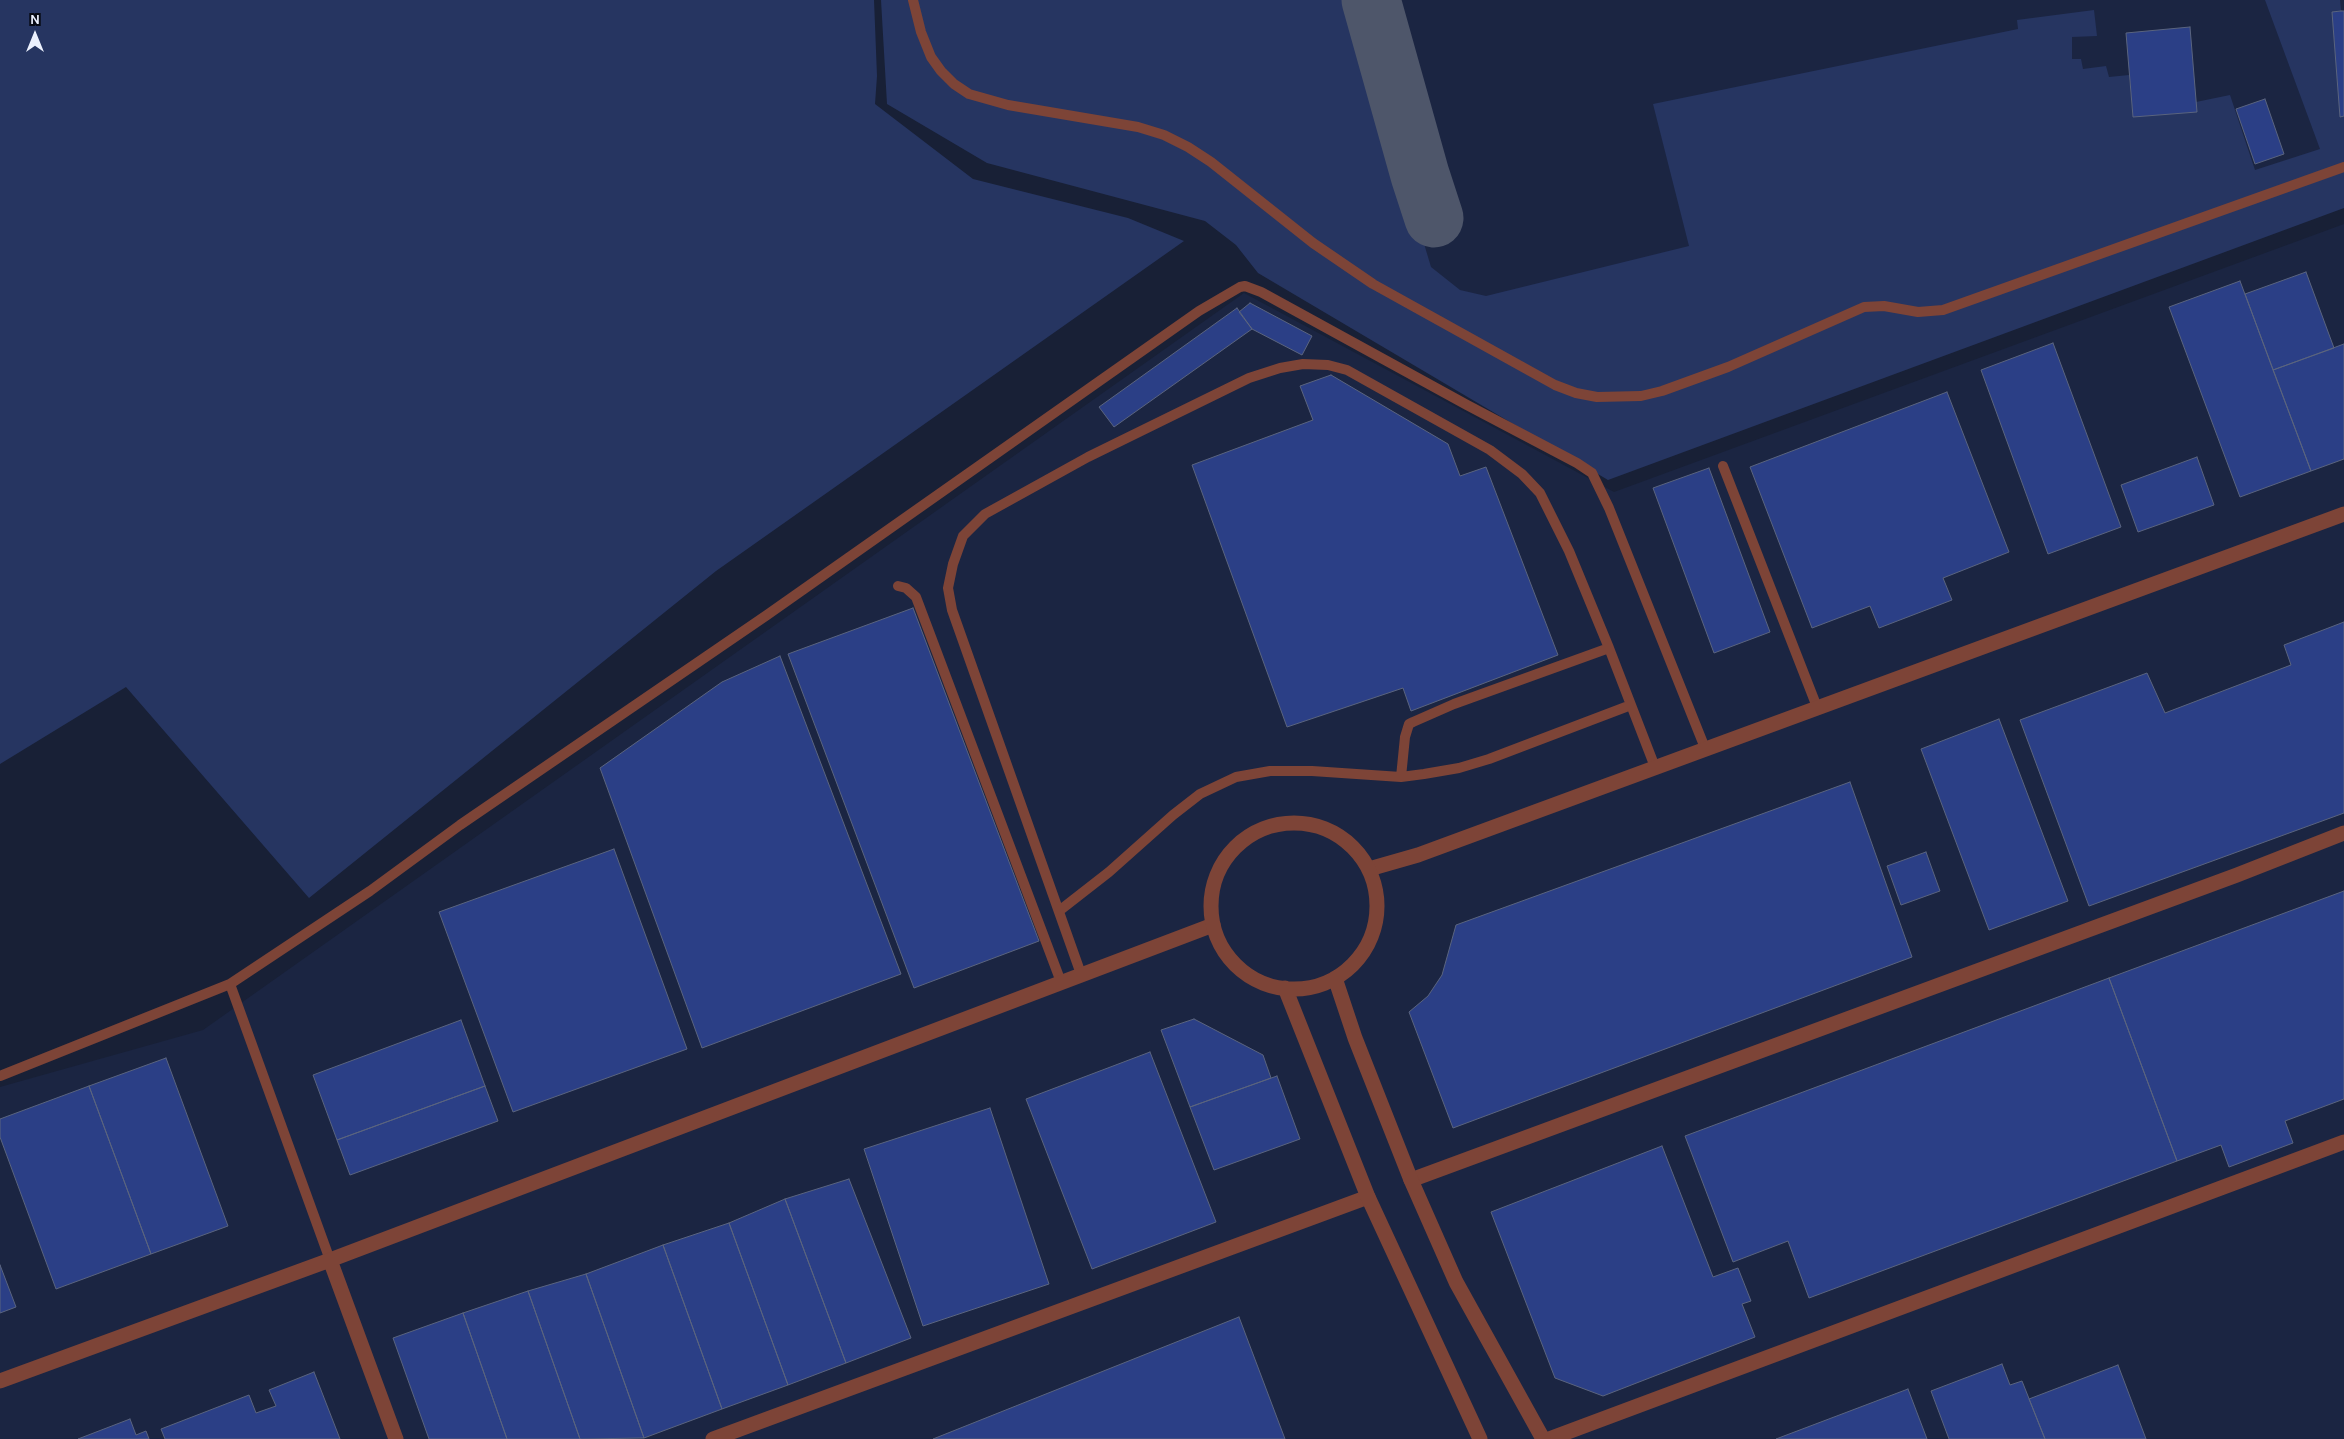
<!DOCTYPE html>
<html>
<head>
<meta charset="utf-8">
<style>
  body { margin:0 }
  #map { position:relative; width:2344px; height:1439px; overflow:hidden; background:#182036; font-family:Karla,sans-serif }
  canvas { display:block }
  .north { position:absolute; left:10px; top:10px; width:50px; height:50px; -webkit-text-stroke:4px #070a14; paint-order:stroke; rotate:0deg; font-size:14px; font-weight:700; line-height:20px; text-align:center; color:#ebf0fd }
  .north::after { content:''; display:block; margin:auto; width:18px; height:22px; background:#ebf0fd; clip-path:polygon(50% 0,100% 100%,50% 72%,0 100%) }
</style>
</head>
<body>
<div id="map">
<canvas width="2344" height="1439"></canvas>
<div class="north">N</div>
</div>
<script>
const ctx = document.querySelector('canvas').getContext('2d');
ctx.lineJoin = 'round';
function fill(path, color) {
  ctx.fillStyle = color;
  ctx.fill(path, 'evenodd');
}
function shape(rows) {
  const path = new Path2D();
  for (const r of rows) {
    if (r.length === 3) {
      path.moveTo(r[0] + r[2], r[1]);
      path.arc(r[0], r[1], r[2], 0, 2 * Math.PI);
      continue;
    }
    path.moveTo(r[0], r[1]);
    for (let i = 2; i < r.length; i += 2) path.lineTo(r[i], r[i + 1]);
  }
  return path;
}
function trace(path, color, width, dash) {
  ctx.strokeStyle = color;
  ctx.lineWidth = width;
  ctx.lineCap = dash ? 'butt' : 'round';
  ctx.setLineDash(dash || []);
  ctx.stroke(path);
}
fill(shape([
  [881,0,2344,0,2344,175,1668,396],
  [2344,224,2344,1439,0,1439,0,1087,203,1030,1244,293,1614,492]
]), '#1b2542');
fill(shape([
  [0,0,874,0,877,76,875,104,973,179,1128,218,1184,241,716,571,309,898,126,687,0,764],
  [881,0,1351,0,1431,267,1460,290,1486,296,1689,246,1653,104,2018,29,2017,20,2094,10,2097,36,2072,37,2072,59,2081,59,2083,69,2106,66,2109,77,2129,75,2133,117,2196,112,2196,102,2230,95,2255,170,2320,149,2265,0,2340,0,2341,11,2332,12,2340,116,2344,116,2344,208,1608,480,1258,273,1236,245,1205,221,987,163,887,104]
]), '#263561');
trace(shape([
  [1371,0,1420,175,1434,218]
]), '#4e566a', 59);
const building = shape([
  [2341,11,2344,11,2344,116,2340,117,2332,12,2341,11],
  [2190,27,2197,112,2133,117,2126,33,2190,27],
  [2265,99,2284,154,2255,164,2236,109,2265,99],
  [2306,272,2334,348,2273,370,2245,294,2306,272],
  [2240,281,2311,471,2240,497,2169,307,2240,281],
  [1250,303,1312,336,1302,355,1252,329,1239,312,1250,303],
  [1237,308,1252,329,1114,427,1099,407,1237,308],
  [2053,343,2121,527,2048,554,1981,370,2053,343],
  [2344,344,2344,459,2311,471,2273,370,2344,344],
  [1331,375,1448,444,1460,476,1486,467,1558,655,1411,711,1403,688,1287,727,1192,465,1313,420,1300,386,1331,375],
  [1947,392,2009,552,1943,578,1952,600,1879,628,1870,606,1812,628,1750,467,1947,392],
  [2197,457,2214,505,2138,532,2121,485,2197,457],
  [1709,468,1770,632,1714,653,1653,488,1709,468],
  [913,608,1039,941,914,988,788,654,913,608],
  [2344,622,2344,813,2089,906,2020,720,2147,673,2165,713,2291,665,2284,645,2344,622],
  [780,656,901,974,702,1048,600,768,722,682,780,656],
  [1999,719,2068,901,1989,930,1921,749,1999,719],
  [1850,782,1912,957,1453,1128,1409,1012,1428,996,1442,975,1456,925,1850,782],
  [614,849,687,1049,513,1112,439,912,614,849],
  [1926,852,1940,891,1901,905,1887,866,1926,852],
  [2344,891,2344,1099,2285,1121,2293,1143,2229,1167,2221,1145,2177,1161,2109,978,2344,891],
  [2109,978,2177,1161,1809,1298,1788,1241,1733,1262,1685,1136,2109,978],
  [1194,1019,1263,1055,1271,1078,1190,1107,1161,1030,1194,1019],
  [461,1020,485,1086,337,1140,313,1075,461,1020],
  [1150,1052,1216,1222,1092,1269,1026,1099,1150,1052],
  [166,1058,228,1226,151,1254,89,1086,166,1058],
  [1277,1076,1300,1139,1214,1170,1190,1107,1277,1076],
  [89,1086,151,1254,56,1289,0,1137,0,1119,89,1086],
  [485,1086,498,1121,350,1175,337,1140,485,1086],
  [990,1108,1049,1284,923,1326,864,1149,990,1108],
  [1662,1146,1713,1277,1738,1268,1751,1301,1742,1304,1755,1337,1603,1396,1555,1378,1491,1212,1662,1146],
  [849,1179,911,1338,846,1363,785,1199,849,1179],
  [785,1199,846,1363,788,1385,729,1223,785,1199],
  [729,1223,788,1385,722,1409,663,1245,729,1223],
  [663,1245,722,1409,644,1438,586,1274,663,1245],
  [0,1265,16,1307,0,1313,0,1265],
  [586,1274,644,1438,580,1439,528,1291,586,1274],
  [528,1291,580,1439,507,1439,463,1313,528,1291],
  [463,1313,507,1439,429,1439,393,1338,463,1313],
  [1239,1317,1285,1439,933,1439,1239,1317],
  [2002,1364,2010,1385,2022,1381,2045,1439,1949,1439,1931,1391,2002,1364],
  [2118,1365,2146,1439,2045,1439,2029,1399,2118,1365],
  [314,1372,340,1439,165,1439,161,1429,249,1395,256,1413,276,1406,269,1390,314,1372],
  [1908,1389,1927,1439,1776,1439,1908,1389],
  [130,1419,136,1435,146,1431,149,1439,78,1439,130,1419]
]);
fill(building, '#2b3f86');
trace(building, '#5a647f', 1);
trace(shape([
  [913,0,921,32,931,57,941,71,954,84,969,94,1008,105,1138,127,1164,135,1188,147,1211,162,1313,243,1373,284,1555,385,1576,393,1597,397,1641,396,1662,391,1728,367,1864,307,1884,306,1918,312,1943,310,2344,167],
  [1723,466,1817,707],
  [898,586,906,588,916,597,1061,982],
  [1401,777,1405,737,1409,724,1413,722,1454,704,1609,648],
  [1059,911,1109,872,1173,815,1200,794,1236,777,1270,771,1312,771,1401,777,1424,774,1459,768,1489,759,1631,705],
  [1081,974,952,610,948,588,953,564,963,536,985,514,1088,457,1249,378,1280,368,1303,364,1328,365,1347,370,1490,450,1522,474,1540,493,1569,551,1609,648,1655,767],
  [230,984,370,891,460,825,767,615,1199,311,1240,287,1245,286,1261,292,1467,405,1577,463,1592,473,1609,508,1705,748],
  [0,1076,230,984,330,1260]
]), '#7d4437', 10);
trace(shape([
  [1369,869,1418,855,2344,514],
  [1411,1180,2237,875,2344,833],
  [330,1260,396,1439],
  [0,1381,330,1260,1213,925],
  [713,1439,1368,1197],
  [1549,1439,2344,1142]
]), '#7d4437', 15);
trace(shape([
  [1294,906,83],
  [1335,978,1355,1038,1411,1180,1456,1282,1543,1439],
  [1285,988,1368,1197,1480,1439]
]), '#7d4437', 15);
</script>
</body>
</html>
